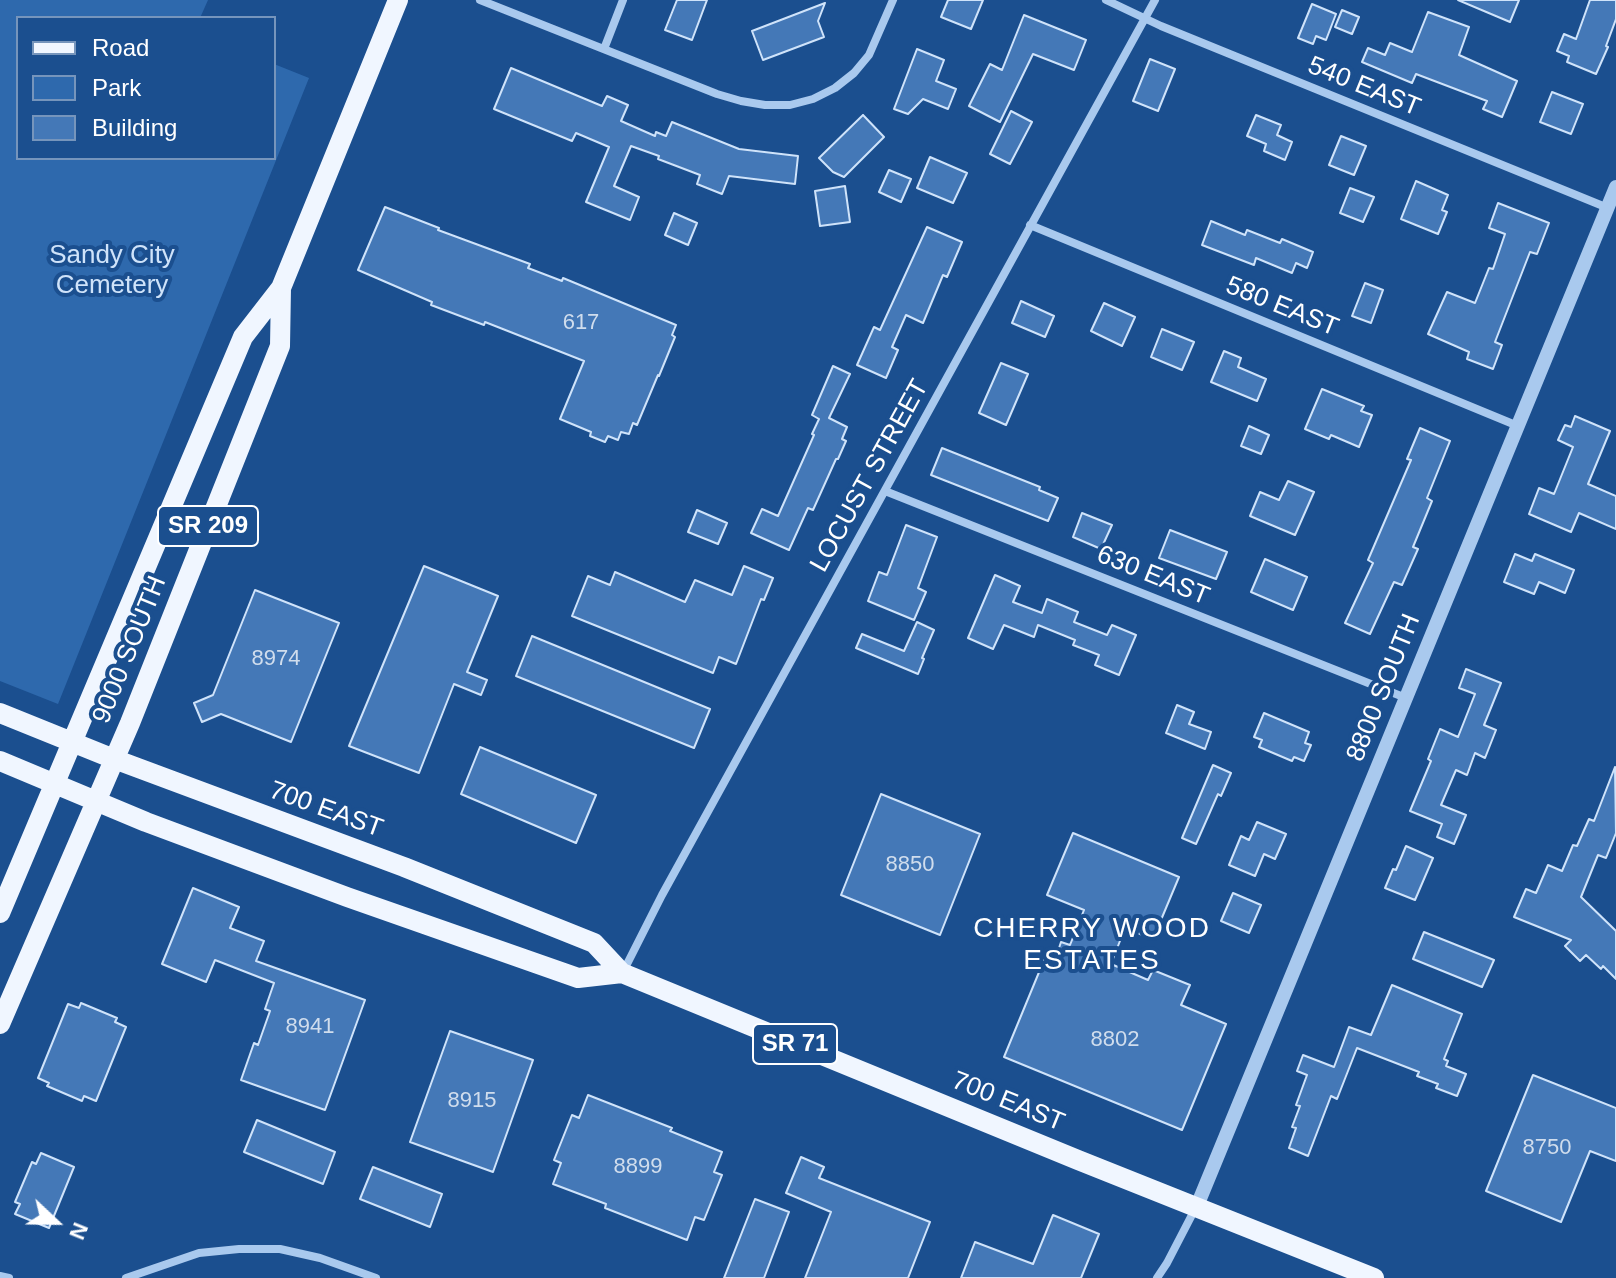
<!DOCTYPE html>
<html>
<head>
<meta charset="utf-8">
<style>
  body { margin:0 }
  #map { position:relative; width:1616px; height:1278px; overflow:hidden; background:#1b4f8f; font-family:Arial,sans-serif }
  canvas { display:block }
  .legend { position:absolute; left:16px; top:16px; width:260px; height:144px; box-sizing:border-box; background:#1b4f8f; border:2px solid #7695bc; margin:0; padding:10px 14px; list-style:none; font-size:24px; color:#fff }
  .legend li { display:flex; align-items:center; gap:16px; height:40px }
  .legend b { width:40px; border:2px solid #7695bc }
  .north { position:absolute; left:16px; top:1182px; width:80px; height:80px; -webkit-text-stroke:6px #1b4f8f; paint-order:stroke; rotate:112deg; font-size:22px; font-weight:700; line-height:32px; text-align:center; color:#fff }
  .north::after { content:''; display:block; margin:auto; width:28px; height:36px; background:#fff; clip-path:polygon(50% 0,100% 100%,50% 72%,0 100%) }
</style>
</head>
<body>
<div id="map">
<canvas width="1616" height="1278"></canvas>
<ul class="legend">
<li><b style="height:10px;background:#f0f6ff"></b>Road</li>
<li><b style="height:22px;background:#2e69ad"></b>Park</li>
<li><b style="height:22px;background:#4478b7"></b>Building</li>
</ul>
<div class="north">N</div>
</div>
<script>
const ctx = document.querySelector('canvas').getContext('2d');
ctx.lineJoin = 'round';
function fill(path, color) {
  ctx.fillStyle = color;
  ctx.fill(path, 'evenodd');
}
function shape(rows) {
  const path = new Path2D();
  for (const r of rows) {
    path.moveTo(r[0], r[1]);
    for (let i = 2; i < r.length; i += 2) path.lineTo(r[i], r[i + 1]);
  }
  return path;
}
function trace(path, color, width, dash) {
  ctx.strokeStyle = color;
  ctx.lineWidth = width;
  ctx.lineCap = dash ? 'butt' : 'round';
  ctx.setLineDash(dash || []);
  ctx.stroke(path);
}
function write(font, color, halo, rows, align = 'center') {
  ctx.font = font + ' Arial,sans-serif';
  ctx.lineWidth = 8;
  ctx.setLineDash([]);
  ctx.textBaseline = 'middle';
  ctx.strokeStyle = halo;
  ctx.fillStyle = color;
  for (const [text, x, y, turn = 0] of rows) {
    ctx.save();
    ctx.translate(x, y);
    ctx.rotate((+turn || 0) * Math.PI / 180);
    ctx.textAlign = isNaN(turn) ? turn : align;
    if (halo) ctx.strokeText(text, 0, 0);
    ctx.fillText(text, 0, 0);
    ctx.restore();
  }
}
fill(shape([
  [0,0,208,0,200,18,18,18,18,158,274,158,274,64,309,78,58,704,0,681]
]), '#2e69ad');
const building = shape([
  [677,0,707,0,692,40,665,30,677,0],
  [948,0,983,0,971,29,941,17,948,0],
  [1458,0,1519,0,1510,22,1458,0],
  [1590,0,1616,0,1616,19,1606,46,1608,47,1596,74,1567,62,1569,56,1557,51,1564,34,1576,39,1590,0],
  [825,3,818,21,824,37,763,60,752,31,825,3],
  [1312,4,1336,14,1326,40,1316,36,1313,44,1298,38,1312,4],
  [1342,10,1359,17,1352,34,1335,27,1342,10],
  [1428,12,1469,27,1459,55,1517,81,1502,117,1483,109,1487,101,1416,74,1412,83,1362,62,1368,48,1385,55,1390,43,1412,52,1428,12],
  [1024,15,1086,40,1074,70,1033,54,1000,122,969,106,990,64,1002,70,1024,15],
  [917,49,944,60,936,81,956,89,948,109,923,99,908,114,894,109,917,49],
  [1150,59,1175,69,1158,111,1133,101,1150,59],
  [511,68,602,106,607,96,628,105,621,121,655,136,656,132,666,136,672,122,739,149,798,156,795,184,729,176,722,194,697,184,700,175,658,159,659,156,631,146,614,186,639,197,630,220,613,213,586,202,609,147,576,133,572,141,494,109,511,68],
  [1552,92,1583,104,1571,134,1540,122,1552,92],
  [1011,111,1032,122,1010,164,990,154,1011,111],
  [863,115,884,137,844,177,833,172,819,158,863,115],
  [1256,115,1281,125,1277,135,1292,142,1285,160,1264,151,1266,144,1247,136,1256,115],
  [1341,136,1366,146,1354,175,1329,165,1341,136],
  [930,157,967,173,953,203,917,188,930,157],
  [889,170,911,179,901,202,879,192,889,170],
  [1416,181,1448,195,1442,210,1447,212,1438,234,1401,219,1416,181],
  [845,186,850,222,820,226,815,191,845,186],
  [1350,188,1374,197,1363,222,1340,213,1350,188],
  [1498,203,1549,223,1537,254,1530,252,1495,342,1502,345,1493,369,1467,359,1469,352,1428,334,1447,292,1475,303,1489,268,1493,269,1505,234,1489,228,1498,203],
  [385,207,439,228,438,230,530,264,528,268,562,281,563,278,676,325,672,335,675,337,659,376,658,375,637,425,633,423,629,434,621,432,618,440,608,436,605,442,590,436,591,432,560,419,584,361,485,322,484,325,431,305,432,302,358,270,385,207],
  [674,213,697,223,688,245,665,235,674,213],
  [1211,221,1245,235,1247,230,1280,243,1282,239,1313,252,1307,268,1296,263,1292,273,1256,258,1254,265,1202,245,1211,221],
  [927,227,962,242,947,277,943,275,923,323,906,315,892,347,898,350,886,378,857,365,874,327,880,330,927,227],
  [1365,283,1383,290,1371,323,1352,316,1365,283],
  [1021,301,1054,316,1045,337,1012,323,1021,301],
  [1104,303,1135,317,1122,346,1091,331,1104,303],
  [1162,329,1194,342,1182,370,1151,357,1162,329],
  [1224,351,1241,358,1238,367,1266,379,1257,401,1211,382,1224,351],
  [1001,363,1028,374,1006,425,979,413,1001,363],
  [833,366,850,374,829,418,847,427,842,439,846,441,838,459,836,459,813,510,808,508,789,550,751,533,762,509,778,516,814,435,812,434,819,419,812,415,833,366],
  [1322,389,1364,406,1361,411,1372,415,1359,447,1331,435,1329,439,1305,429,1322,389],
  [1575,416,1610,431,1588,484,1616,496,1616,529,1579,513,1571,532,1529,514,1539,488,1554,494,1573,447,1558,440,1565,425,1571,427,1575,416],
  [1249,426,1269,435,1261,454,1241,446,1249,426],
  [1420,428,1450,441,1427,498,1432,501,1413,547,1418,549,1402,585,1394,582,1370,634,1345,623,1373,563,1368,560,1411,460,1407,459,1420,428],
  [942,448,1040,487,1039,490,1058,498,1048,521,931,475,942,448],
  [1288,481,1314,492,1295,535,1250,516,1260,492,1279,500,1288,481],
  [697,510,727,523,718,544,688,532,697,510],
  [1082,513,1112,525,1101,549,1073,537,1082,513],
  [906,525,937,537,918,588,926,592,914,620,868,601,879,572,887,575,906,525],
  [1170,530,1227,552,1216,579,1159,558,1170,530],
  [1515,554,1532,561,1535,554,1574,570,1565,593,1539,582,1534,594,1504,582,1515,554],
  [1265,559,1307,577,1293,610,1251,592,1265,559],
  [424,566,498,596,467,672,487,680,481,695,454,684,419,773,349,746,424,566],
  [744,566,773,578,764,600,761,599,736,664,719,657,713,673,572,616,588,576,610,585,615,572,685,602,695,580,732,595,744,566],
  [995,575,1020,586,1013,602,1042,613,1047,599,1078,612,1074,622,1107,635,1112,625,1136,635,1119,675,1095,665,1099,655,1073,645,1075,640,1038,625,1034,637,1004,625,993,649,968,638,995,575],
  [255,590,339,623,291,742,221,714,202,722,194,703,213,695,255,590],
  [917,622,934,630,922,658,924,659,918,674,856,648,862,634,904,651,917,622],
  [532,636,710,709,694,748,516,676,532,636],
  [1466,669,1501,683,1484,725,1496,730,1485,758,1475,753,1467,775,1456,770,1441,805,1466,815,1454,844,1437,837,1442,824,1410,811,1431,761,1428,759,1440,729,1458,737,1475,694,1459,688,1466,669],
  [1177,705,1194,712,1189,724,1211,732,1205,749,1166,733,1177,705],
  [1264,713,1309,732,1305,743,1311,745,1304,761,1294,757,1292,761,1259,747,1262,740,1254,737,1264,713],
  [480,747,596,795,576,843,461,794,480,747],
  [1213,765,1231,773,1221,796,1218,794,1196,844,1182,838,1213,765],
  [1615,767,1616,833,1606,858,1598,855,1581,897,1616,931,1616,979,1603,966,1601,969,1586,955,1580,961,1565,946,1571,940,1514,917,1526,889,1536,893,1548,865,1562,871,1573,845,1577,846,1589,819,1594,821,1615,767],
  [881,794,980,834,940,935,841,895,881,794],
  [1257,822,1286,834,1275,859,1264,854,1255,876,1229,865,1241,836,1249,840,1257,822],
  [1073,833,1179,877,1153,939,1125,928,1111,964,1148,980,1153,970,1190,985,1181,1005,1226,1024,1182,1130,1004,1057,1049,948,1058,951,1061,942,1070,945,1084,910,1047,895,1073,833],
  [1406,846,1433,858,1415,900,1385,888,1393,869,1396,870,1406,846],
  [193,888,239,907,230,928,264,941,256,961,365,1000,325,1110,241,1080,254,1043,258,1045,270,1011,265,1009,274,983,215,960,206,982,162,964,193,888],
  [1233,893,1261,905,1249,933,1221,921,1233,893],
  [1424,932,1494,960,1482,987,1413,959,1424,932],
  [1392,985,1462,1014,1444,1059,1448,1061,1446,1066,1466,1074,1457,1096,1436,1088,1438,1084,1417,1076,1419,1072,1357,1048,1337,1099,1331,1096,1308,1156,1289,1148,1296,1128,1292,1127,1300,1106,1296,1105,1307,1075,1297,1071,1303,1055,1334,1067,1349,1027,1371,1035,1392,985],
  [81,1003,117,1018,115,1022,126,1027,96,1101,84,1096,82,1101,47,1086,49,1083,38,1078,68,1004,79,1008,81,1003],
  [450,1031,533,1060,493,1172,410,1142,450,1031],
  [1533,1075,1616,1108,1616,1161,1590,1151,1561,1222,1486,1191,1533,1075],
  [588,1095,672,1128,670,1131,722,1152,714,1172,722,1175,704,1220,695,1217,687,1240,605,1208,606,1204,553,1184,561,1163,554,1160,572,1115,579,1118,588,1095],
  [257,1120,335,1152,323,1184,244,1152,257,1120],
  [41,1153,74,1167,49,1228,15,1214,20,1204,15,1202,32,1162,36,1164,41,1153],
  [801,1157,824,1167,819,1178,930,1222,908,1278,805,1278,831,1212,786,1193,801,1157],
  [373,1167,442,1194,430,1227,360,1199,373,1167],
  [755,1199,789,1212,764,1278,724,1278,755,1199],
  [1053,1215,1099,1234,1081,1278,961,1278,975,1242,1033,1264,1053,1215]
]);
fill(building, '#4478b7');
trace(building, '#cfe3fa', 2);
trace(shape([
  [480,0,717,94,741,101,765,105,790,105,813,99,835,88,854,73,869,55,893,0],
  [1106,0,1161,26,1608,208],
  [604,49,623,0],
  [1030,225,1518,426],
  [885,491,1406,698],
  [623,972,662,895,1155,0],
  [0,1276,9,1278],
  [126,1278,199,1253,239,1249,280,1249,320,1258,376,1278],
  [1157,1278,1167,1263,1195,1209]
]), '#a9c9ee', 8);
trace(shape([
  [1197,1206,1616,187]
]), '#a9c9ee', 14);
trace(shape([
  [0,713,114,759,404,867,594,943,622,973,1078,1160,1374,1278],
  [0,761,146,822,347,897,578,978,622,973],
  [0,913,243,337,281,288,398,0],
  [0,1024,130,723,280,346,281,288]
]), '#f0f6ff', 20);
write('22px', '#d0dded', null, [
  ["617",581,323],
  ["8974",276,659],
  ["8850",910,865],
  ["8941",310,1027],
  ["8802",1115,1040],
  ["8915",472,1101],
  ["8750",1547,1148],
  ["8899",638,1167]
]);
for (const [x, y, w] of [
  [208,526,100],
  [795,1044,84]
]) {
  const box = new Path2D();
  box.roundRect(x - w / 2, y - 20, w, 40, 6);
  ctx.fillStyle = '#1b4f8f';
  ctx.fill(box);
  trace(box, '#fff', 2);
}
write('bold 24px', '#fff', null, [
  ["SR 209",208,526],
  ["SR 71",795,1044]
]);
write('26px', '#fff', '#1b4f8f', [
  ["540 EAST",1364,87,22],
  ["580 EAST",1282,307,22],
  ["LOCUST STREET",870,476,-61],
  ["630 EAST",1153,576,22],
  ["9000 SOUTH",130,650,-68],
  ["8800 SOUTH",1384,688,-68],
  ["700 EAST",326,810,20],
  ["700 EAST",1008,1102,22]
]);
write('26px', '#cfe3fa', '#1b4f8f', [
  ["Sandy City",112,256],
  ["Cemetery",112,286]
]);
ctx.letterSpacing = '2px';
write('28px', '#fff', '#1b4f8f', [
  ["CHERRY WOOD",1092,929],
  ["ESTATES",1092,961]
]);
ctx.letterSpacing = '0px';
</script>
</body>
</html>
